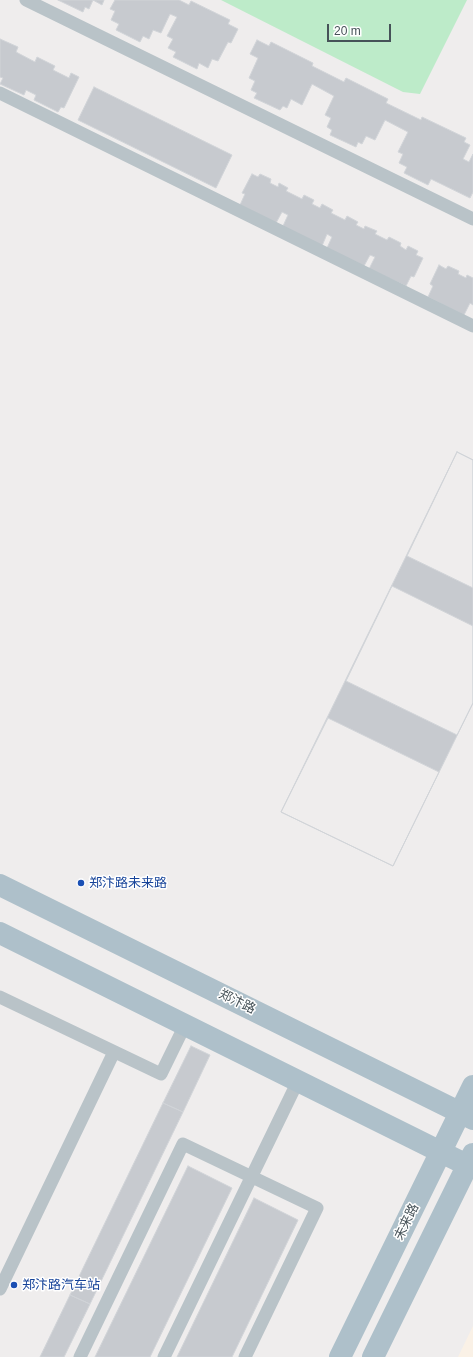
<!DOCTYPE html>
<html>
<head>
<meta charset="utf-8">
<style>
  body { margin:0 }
  #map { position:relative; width:473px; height:1357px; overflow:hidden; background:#efeded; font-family:Helvetica,sans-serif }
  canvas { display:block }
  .scale { position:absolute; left:327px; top:24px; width:64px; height:18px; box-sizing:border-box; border:2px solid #465258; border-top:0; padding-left:5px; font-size:12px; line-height:14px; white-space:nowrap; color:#465258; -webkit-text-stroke:3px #fff; paint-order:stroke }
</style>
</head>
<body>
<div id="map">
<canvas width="473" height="1357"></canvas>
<div class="scale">20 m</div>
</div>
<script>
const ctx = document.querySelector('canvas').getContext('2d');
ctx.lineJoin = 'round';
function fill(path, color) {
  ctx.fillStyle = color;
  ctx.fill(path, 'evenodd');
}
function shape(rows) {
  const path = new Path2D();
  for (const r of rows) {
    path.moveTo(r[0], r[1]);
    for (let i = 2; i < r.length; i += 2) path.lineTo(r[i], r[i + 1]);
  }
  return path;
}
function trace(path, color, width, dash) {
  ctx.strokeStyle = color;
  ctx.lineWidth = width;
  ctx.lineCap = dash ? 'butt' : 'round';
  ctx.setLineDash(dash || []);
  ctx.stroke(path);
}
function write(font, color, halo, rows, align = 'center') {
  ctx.font = font + ' Helvetica,"Noto Sans SC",sans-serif';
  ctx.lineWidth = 3;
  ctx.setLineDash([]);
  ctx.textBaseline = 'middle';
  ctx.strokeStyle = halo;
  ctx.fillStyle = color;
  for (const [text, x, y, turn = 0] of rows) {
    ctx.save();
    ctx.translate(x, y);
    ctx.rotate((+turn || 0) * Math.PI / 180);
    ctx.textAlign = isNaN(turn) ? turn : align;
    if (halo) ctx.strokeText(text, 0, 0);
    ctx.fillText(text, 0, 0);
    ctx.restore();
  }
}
fill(shape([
  [473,1326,473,1357,458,1357]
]), '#faf1e6');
fill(shape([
  [221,0,467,0,420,94,403,92]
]), '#bdebc9');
const building = shape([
  [58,0,104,0,102,5,93,0,89,9,85,7,83,12,58,0],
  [115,0,179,0,189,5,191,1,230,20,228,24,238,29,231,43,228,42,218,61,212,59,208,68,199,63,197,69,173,57,176,52,168,48,173,39,167,36,177,17,170,14,161,33,153,30,149,39,143,36,140,42,116,30,119,24,111,20,115,11,110,9,115,0],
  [0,39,18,47,16,52,35,62,37,57,55,66,53,70,69,78,71,73,79,77,64,108,61,107,58,112,34,100,36,95,26,90,24,95,0,84,3,78,0,77,0,39],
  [257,40,269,46,271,42,313,63,312,66,344,82,346,78,388,99,386,103,421,120,422,117,466,138,464,142,470,145,463,159,469,162,473,154,473,192,470,198,431,179,428,185,404,173,407,167,399,163,403,154,398,152,408,132,385,120,375,140,366,136,362,144,358,142,356,147,330,135,332,130,327,127,331,118,325,115,334,96,312,84,302,105,291,99,287,108,283,106,280,110,254,98,257,93,251,90,255,81,249,78,258,58,250,54,257,40],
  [94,87,232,155,216,188,78,120,94,87],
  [252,174,258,177,260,174,271,179,270,183,278,187,279,183,288,188,286,191,302,199,304,195,314,200,312,204,320,208,322,204,333,210,331,213,345,220,347,216,358,222,356,225,364,229,365,226,377,231,375,234,387,240,389,237,401,243,400,246,406,250,408,246,418,251,416,255,423,258,414,277,411,276,406,286,369,269,375,257,370,255,364,266,327,248,332,237,327,234,322,246,283,226,288,215,282,212,276,223,240,205,245,194,242,193,252,174],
  [439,265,446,269,448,266,459,271,458,274,466,278,467,275,473,278,473,305,470,303,464,315,428,297,433,286,430,284,439,265],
  [457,452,473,460,473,588,407,556,457,452],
  [457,452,473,460,473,703,393,866,281,812,457,452],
  [392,586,473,626,473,703,457,735,346,681,392,586],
  [328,718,439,772,393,866,281,812,328,718],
  [191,1046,210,1055,183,1112,163,1103,191,1046],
  [163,1103,183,1112,90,1304,70,1295,163,1103],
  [188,1166,232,1188,150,1357,95,1357,188,1166],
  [254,1198,298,1220,232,1357,177,1357,254,1198],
  [70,1295,90,1304,64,1357,40,1357,70,1295]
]);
fill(building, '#c7cacf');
trace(building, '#d1d4d8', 1);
trace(shape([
  [26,0,473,219],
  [0,93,473,326],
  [0,997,161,1074,185,1025],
  [0,1289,114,1052],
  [80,1357,183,1144,317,1208,245,1357],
  [164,1357,298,1081]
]), '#b9c3c8', 13);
trace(shape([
  [0,885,473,1119],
  [0,933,473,1168],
  [340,1357,473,1086],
  [373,1357,473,1154]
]), '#aec0ca', 22);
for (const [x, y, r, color] of [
  [81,883,4,"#1a4fb4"],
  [14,1285,4,"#1a4fb4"]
]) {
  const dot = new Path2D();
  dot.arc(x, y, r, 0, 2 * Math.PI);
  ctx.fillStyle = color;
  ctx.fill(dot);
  trace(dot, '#fff', 1.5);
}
write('13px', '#164399', '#fff', [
  ["郑汴路未来路",89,883],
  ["郑汴路汽车站",22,1285]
], 'left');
write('13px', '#465258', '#fff', [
  ["郑汴路",237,1002,26],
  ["未来路",407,1222,-64]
]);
</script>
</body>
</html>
